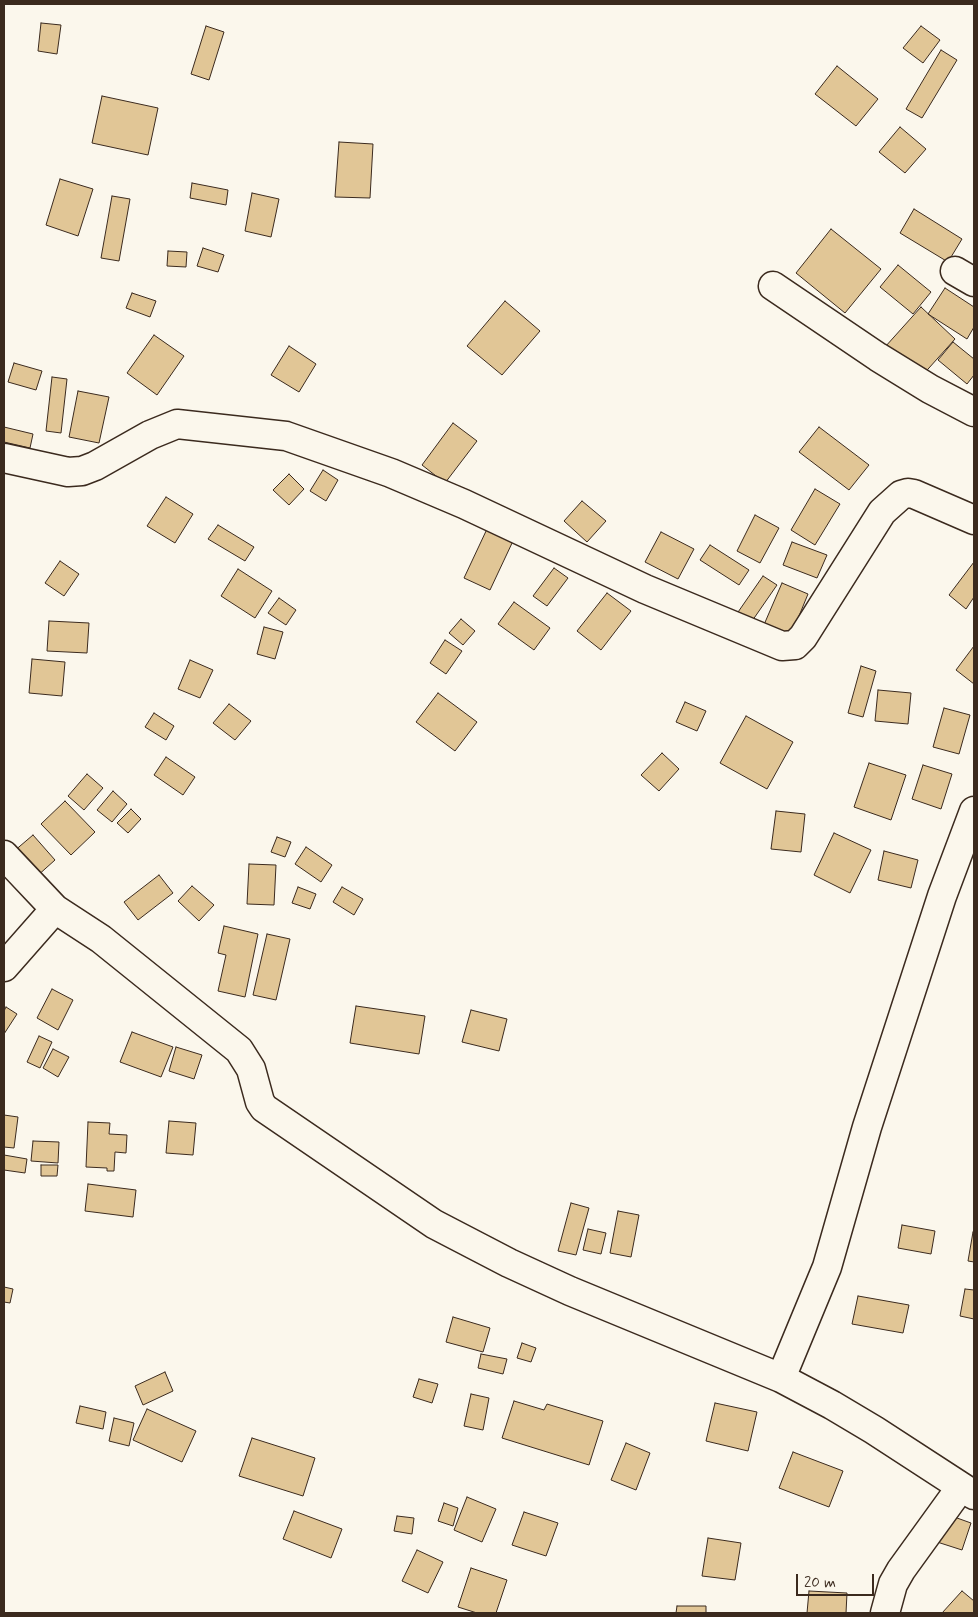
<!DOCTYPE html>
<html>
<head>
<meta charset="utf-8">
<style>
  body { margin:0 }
  #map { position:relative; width:978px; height:1617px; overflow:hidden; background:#fbf7ec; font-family:Mynerve,sans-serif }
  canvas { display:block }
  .frame { position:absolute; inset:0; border:5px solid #3b2a1e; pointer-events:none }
  .scale { position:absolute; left:796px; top:1574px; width:78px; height:22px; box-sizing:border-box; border:2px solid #3b2a1e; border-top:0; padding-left:6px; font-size:15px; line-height:18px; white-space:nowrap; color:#3b2a1e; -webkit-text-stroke:4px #fbf7ec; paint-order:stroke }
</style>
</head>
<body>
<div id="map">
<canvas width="978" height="1617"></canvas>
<div class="frame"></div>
<div class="scale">20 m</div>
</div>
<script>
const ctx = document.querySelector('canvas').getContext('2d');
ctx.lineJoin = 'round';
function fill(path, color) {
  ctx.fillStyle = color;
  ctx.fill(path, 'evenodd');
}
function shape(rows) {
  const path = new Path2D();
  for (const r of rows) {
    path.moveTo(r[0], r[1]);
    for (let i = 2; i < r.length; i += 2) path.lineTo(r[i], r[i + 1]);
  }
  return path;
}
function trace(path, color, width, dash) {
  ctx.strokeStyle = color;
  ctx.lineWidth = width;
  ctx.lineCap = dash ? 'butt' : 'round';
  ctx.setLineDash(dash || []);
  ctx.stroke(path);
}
const building = shape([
  [41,23,61,25,57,54,38,51,41,23],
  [206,26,224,32,209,80,191,74,206,26],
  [921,26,940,40,923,63,903,48,921,26],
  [941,50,957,60,922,118,906,109,941,50],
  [837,66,878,99,856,126,815,94,837,66],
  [102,96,158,108,148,155,92,143,102,96],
  [900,127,926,149,905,173,879,152,900,127],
  [339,142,373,144,370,198,335,197,339,142],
  [60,179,93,189,78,236,46,225,60,179],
  [192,183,228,190,226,205,190,198,192,183],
  [252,193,279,199,271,237,245,231,252,193],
  [112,196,130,199,119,261,101,258,112,196],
  [914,209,962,239,948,262,900,233,914,209],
  [831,229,881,269,845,313,796,273,831,229],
  [203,248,224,255,218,272,197,266,203,248],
  [168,251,187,252,186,267,167,266,168,251],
  [898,265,931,292,913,314,880,287,898,265],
  [945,288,974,307,974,327,967,339,928,314,945,288],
  [132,293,156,301,150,317,126,308,132,293],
  [505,301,540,331,502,375,467,346,505,301],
  [921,307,955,339,920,378,885,347,921,307],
  [154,335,184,356,157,395,127,373,154,335],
  [953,342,974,359,974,375,967,384,938,360,953,342],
  [289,346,316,364,299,392,271,375,289,346],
  [14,363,42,371,36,390,8,382,14,363],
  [52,377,67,379,61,433,46,431,52,377],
  [78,391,109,397,99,443,69,437,78,391],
  [453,423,477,441,445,483,422,465,453,423],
  [4,427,33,434,30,448,4,442,4,427],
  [819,427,869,465,849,490,799,452,819,427],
  [323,470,338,480,326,501,310,491,323,470],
  [289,474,304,489,289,505,273,490,289,474],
  [815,489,840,504,815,545,791,530,815,489],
  [166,497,193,514,175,543,147,526,166,497],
  [582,501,606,521,587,542,564,521,582,501],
  [755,515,779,528,760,563,737,551,755,515],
  [218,525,254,547,245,561,208,539,218,525],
  [487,529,513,541,490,590,464,578,487,529],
  [661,532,694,549,678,579,645,562,661,532],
  [792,542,827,555,817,578,783,565,792,542],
  [710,545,749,570,739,585,700,560,710,545],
  [60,561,79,574,64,596,45,583,60,561],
  [974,562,974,597,966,609,949,595,974,562],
  [554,568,568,578,547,606,533,596,554,568],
  [238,569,272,591,255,618,221,596,238,569],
  [763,576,777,585,750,624,736,615,763,576],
  [782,583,808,594,790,638,763,627,782,583],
  [607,593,631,611,601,650,577,631,607,593],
  [279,598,296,610,286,625,268,613,279,598],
  [514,602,550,628,534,650,498,624,514,602],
  [461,619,475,631,463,645,449,633,461,619],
  [49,621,89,623,87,653,47,651,49,621],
  [264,627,283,632,275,659,257,654,264,627],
  [445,640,462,651,446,674,430,663,445,640],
  [974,646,974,684,956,670,974,646],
  [32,659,65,662,62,696,29,693,32,659],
  [190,660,213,670,200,698,178,689,190,660],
  [861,666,876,671,863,717,848,713,861,666],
  [878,690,911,693,908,724,875,721,878,690],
  [438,693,477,722,455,751,416,722,438,693],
  [685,702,706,711,697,731,676,722,685,702],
  [229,704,251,721,235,740,213,723,229,704],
  [944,708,970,715,959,754,933,747,944,708],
  [154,713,174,726,166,740,145,727,154,713],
  [746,716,793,742,767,789,720,763,746,716],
  [662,753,679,769,659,791,641,775,662,753],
  [166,757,195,777,183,795,154,775,166,757],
  [869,763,906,775,891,820,854,807,869,763],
  [923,765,952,774,941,809,912,799,923,765],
  [87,774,103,788,84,810,68,796,87,774],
  [113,791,127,804,112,822,97,810,113,791],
  [65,801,95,832,71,855,41,824,65,801],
  [131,809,141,819,128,833,117,823,131,809],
  [776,811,805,814,801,852,771,849,776,811],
  [834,833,871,850,850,893,814,875,834,833],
  [33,835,55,860,36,877,13,852,33,835],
  [277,837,291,842,285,857,271,852,277,837],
  [306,847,332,865,321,882,295,864,306,847],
  [884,851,918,860,911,888,878,880,884,851],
  [249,864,276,865,274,905,247,904,249,864],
  [159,875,173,893,138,920,124,902,159,875],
  [192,886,214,905,199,921,178,901,192,886],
  [298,887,316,894,310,909,292,903,298,887],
  [342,887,363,899,354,915,333,902,342,887],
  [224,926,258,934,245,997,218,991,226,955,218,953,224,926],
  [267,934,290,939,276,1000,253,995,267,934],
  [52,989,73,1000,58,1030,37,1018,52,989],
  [356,1006,425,1016,419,1054,350,1043,356,1006],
  [6,1007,17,1014,4,1034,4,1011,6,1007],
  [471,1010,507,1019,499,1051,462,1042,471,1010],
  [132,1032,173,1047,161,1077,120,1062,132,1032],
  [39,1036,52,1042,40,1068,27,1062,39,1036],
  [176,1047,202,1055,194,1079,169,1071,176,1047],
  [53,1049,69,1057,58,1077,43,1068,53,1049],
  [4,1115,18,1117,14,1148,4,1147,4,1115],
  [169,1121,196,1123,193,1155,166,1153,169,1121],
  [88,1122,110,1123,109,1134,127,1135,126,1153,115,1152,114,1171,107,1171,107,1168,86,1167,88,1122],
  [33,1141,59,1142,58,1163,31,1161,33,1141],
  [4,1155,27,1159,25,1173,4,1170,4,1155],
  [41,1165,58,1165,57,1176,41,1176,41,1165],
  [88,1184,136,1190,133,1217,85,1211,88,1184],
  [571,1203,589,1208,576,1255,558,1251,571,1203],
  [618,1211,639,1215,631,1257,610,1253,618,1211],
  [902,1225,935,1231,931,1254,898,1248,902,1225],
  [588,1229,606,1233,601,1254,583,1250,588,1229],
  [973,1232,974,1232,974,1262,968,1261,973,1232],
  [4,1287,13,1289,10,1303,4,1302,4,1287],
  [965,1289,974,1290,974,1319,960,1316,965,1289],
  [858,1296,909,1305,903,1333,852,1324,858,1296],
  [453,1317,490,1328,483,1352,446,1342,453,1317],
  [522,1343,536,1348,531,1362,517,1358,522,1343],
  [481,1354,507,1359,503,1374,478,1368,481,1354],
  [165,1372,173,1391,143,1405,135,1386,165,1372],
  [419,1379,438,1384,432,1403,413,1397,419,1379],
  [471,1394,489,1398,483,1430,464,1426,471,1394],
  [514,1401,544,1410,547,1404,603,1421,589,1465,502,1438,514,1401],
  [715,1403,757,1412,748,1451,706,1441,715,1403],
  [80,1406,106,1412,103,1429,76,1423,80,1406],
  [147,1409,196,1431,182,1462,133,1440,147,1409],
  [114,1418,134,1423,129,1446,109,1441,114,1418],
  [252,1438,315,1458,303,1496,239,1476,252,1438],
  [626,1443,650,1453,636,1490,611,1480,626,1443],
  [793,1452,843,1471,829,1507,779,1488,793,1452],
  [467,1497,496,1509,482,1542,454,1530,467,1497],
  [444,1503,458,1508,453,1526,438,1521,444,1503],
  [294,1511,342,1529,331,1558,283,1539,294,1511],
  [524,1512,558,1523,546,1556,512,1545,524,1512],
  [943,1513,971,1523,962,1550,934,1541,943,1513],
  [397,1516,414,1518,412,1534,394,1531,397,1516],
  [708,1538,741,1543,735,1580,702,1576,708,1538],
  [417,1550,443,1562,428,1593,402,1581,417,1550],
  [471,1568,507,1580,496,1613,477,1613,458,1607,471,1568],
  [809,1591,847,1593,846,1613,807,1613,809,1591],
  [962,1591,974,1601,974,1613,942,1613,962,1591],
  [677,1606,706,1606,706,1613,676,1613,677,1606]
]);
fill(building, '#e1c696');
trace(building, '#3b2a1e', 1);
const minor = shape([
  [955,271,974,282],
  [773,286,878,357,930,389,974,412],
  [4,458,68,472,82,471,95,466,150,435,177,424,286,436,391,473,464,504,645,589,782,646,795,645,803,637,882,512,901,495,908,493,914,494,974,520],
  [4,855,55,909,101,939,239,1050,251,1069,260,1102,264,1108,434,1224,509,1263,570,1291,781,1378,832,1405,874,1430,974,1495],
  [4,967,55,909],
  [781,1378,827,1267,867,1127,942,896,974,811],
  [885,1613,893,1584,901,1570,961,1487]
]);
trace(minor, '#3b2a1e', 31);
trace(minor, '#fbf7ec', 28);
</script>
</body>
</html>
